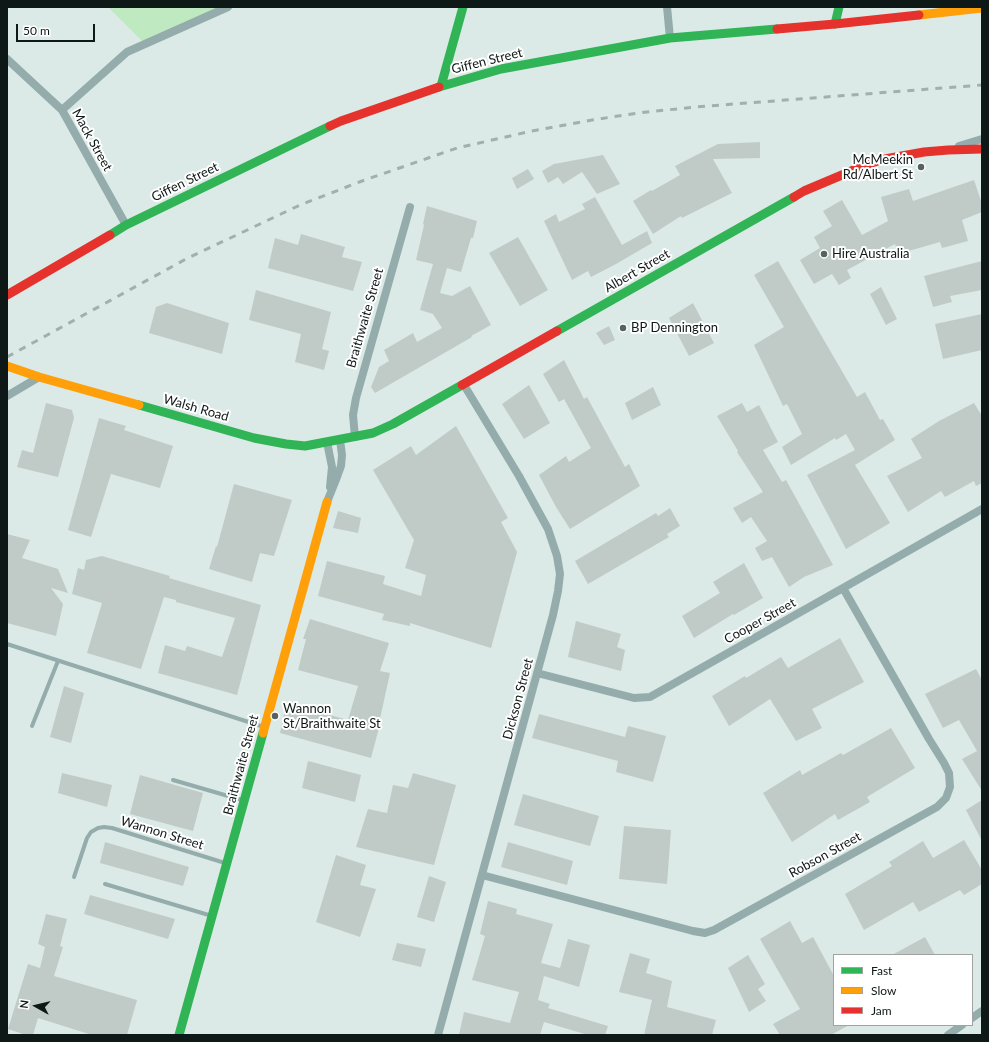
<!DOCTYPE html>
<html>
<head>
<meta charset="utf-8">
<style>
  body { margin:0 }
  #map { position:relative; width:989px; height:1042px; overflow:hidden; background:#dbeae6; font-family:Lato,sans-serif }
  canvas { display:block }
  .frame { position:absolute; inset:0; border:8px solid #0e1816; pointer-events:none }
  .legend { position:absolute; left:833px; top:954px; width:140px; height:72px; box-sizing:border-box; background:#fff; border:1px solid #9fa3a2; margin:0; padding:5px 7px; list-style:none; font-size:12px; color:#0e1816 }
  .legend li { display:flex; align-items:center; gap:8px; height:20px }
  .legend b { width:20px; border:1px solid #9fa3a2 }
  .north { position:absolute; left:16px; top:986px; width:40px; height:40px; -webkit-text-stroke:3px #fff; paint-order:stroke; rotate:278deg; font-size:11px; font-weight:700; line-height:16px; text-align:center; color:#0e1816 }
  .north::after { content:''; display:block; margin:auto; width:14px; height:18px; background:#0e1816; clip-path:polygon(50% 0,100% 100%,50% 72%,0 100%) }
  .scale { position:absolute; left:16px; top:24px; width:79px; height:18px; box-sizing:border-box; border:2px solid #0e1816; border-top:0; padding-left:5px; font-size:12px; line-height:14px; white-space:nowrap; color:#0e1816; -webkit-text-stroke:3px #fff; paint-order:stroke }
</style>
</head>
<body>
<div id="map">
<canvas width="989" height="1042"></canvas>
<div class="frame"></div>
<ul class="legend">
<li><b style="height:5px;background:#30b455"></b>Fast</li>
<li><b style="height:5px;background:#ff9f0a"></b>Slow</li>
<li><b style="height:5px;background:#e5322d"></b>Jam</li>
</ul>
<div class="north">N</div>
<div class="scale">50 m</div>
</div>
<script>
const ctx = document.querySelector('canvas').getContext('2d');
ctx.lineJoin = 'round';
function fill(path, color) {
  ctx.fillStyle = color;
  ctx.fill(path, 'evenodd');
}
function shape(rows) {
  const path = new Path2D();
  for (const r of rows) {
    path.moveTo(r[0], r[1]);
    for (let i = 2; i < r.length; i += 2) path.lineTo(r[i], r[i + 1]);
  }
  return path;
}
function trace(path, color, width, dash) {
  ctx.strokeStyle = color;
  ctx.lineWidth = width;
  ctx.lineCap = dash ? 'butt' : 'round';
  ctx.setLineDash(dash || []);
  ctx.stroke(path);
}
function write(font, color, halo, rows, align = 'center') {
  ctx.font = font + ' Lato,sans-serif';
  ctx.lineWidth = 4;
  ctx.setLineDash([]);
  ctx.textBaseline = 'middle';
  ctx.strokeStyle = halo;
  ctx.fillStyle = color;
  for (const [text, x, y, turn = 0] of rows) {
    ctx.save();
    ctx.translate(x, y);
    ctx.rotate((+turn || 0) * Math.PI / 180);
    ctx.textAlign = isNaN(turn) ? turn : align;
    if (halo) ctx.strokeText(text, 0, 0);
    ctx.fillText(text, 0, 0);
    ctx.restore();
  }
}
fill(shape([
  [108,7,228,7,145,44]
]), '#bfe9c0');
fill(shape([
  [760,142,760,158,713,159,732,193,682,218,681,216,653,234,633,201,651,190,652,191,680,175,675,166,718,144],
  [603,155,620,184,597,194,582,172,563,184,558,177,548,183,542,171,554,164],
  [528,169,534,179,517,189,512,178],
  [974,180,982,204,982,212,962,220,968,241,942,248,940,242,898,254,895,244,847,270,851,278,839,285,832,274,814,284,800,260,820,248,814,237,832,226,823,211,842,200,862,235,888,221,881,197,909,189,913,201],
  [595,197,622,245,647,231,652,243,616,264,591,277,588,271,572,280,544,221,556,214,559,222,585,209,582,204],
  [427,206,477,221,473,238,471,238,461,272,447,268,440,293,452,296,470,286,491,325,471,336,472,337,375,393,371,387,379,367,389,361,384,350,413,333,417,342,442,328,433,314,420,310,433,264,416,260,424,225,423,224],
  [301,234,345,247,342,257,362,262,353,291,268,268,275,238,298,245],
  [518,237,548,290,520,306,489,253],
  [778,261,857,397,865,392,880,420,883,419,895,440,855,465,890,523,846,549,807,475,855,450,846,434,836,440,835,438,791,465,782,447,802,434,787,404,783,406,754,345,784,327,754,275],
  [982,261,982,290,950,296,952,302,933,307,924,276],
  [881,287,897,319,886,325,870,294],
  [256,290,331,312,322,349,329,351,324,370,295,362,301,334,249,320],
  [167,303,229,323,222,354,149,333,156,307],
  [693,303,714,343,689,356,669,318],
  [982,314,982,350,943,359,935,324],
  [609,326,615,340,604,345,596,333],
  [564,360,584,399,587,397,625,467,629,464,640,486,570,529,556,507,539,475,566,456,569,462,591,448,564,399,559,402,543,374],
  [529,385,550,423,524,439,502,404],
  [653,387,661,405,632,420,625,403],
  [46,403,72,410,74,418,58,477,17,467,22,450,33,453],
  [742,403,747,412,759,405,778,442,763,450,782,482,786,480,833,565,804,577,789,587,772,557,762,561,755,548,767,541,751,517,742,523,733,508,763,492,737,452,738,451,717,416],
  [974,403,982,416,982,483,976,486,974,481,945,497,941,491,908,512,887,476,922,458,911,439,939,421],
  [99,418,126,426,124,430,173,446,160,488,111,474,91,537,68,530],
  [456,426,508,518,501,522,517,552,491,648,410,623,410,626,382,620,384,614,318,596,327,561,385,576,383,584,421,596,426,575,405,568,414,540,373,470,411,446,416,455],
  [234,484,292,500,274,556,260,553,252,582,209,569,216,546,217,547],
  [670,508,680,526,667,534,669,537,588,584,575,561,656,513,658,516],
  [338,511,361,518,358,533,333,528],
  [7,534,30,540,22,558,58,569,68,593,51,588,63,604,56,636,7,623],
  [102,556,170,576,169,578,261,605,237,695,158,673,165,645,185,651,187,646,222,657,235,618,176,602,176,600,164,597,141,669,87,653,102,603,72,594,78,568,84,570,86,560],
  [744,563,763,598,734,615,733,614,694,638,682,616,720,593,713,582],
  [310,619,389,643,380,671,390,673,378,728,379,728,371,758,280,733,285,710,297,706,348,720,358,686,298,670,306,639,303,639],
  [576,621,621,634,617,647,625,650,621,671,568,657],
  [840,638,864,682,812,709,822,728,796,741,770,699,729,726,712,696,745,676,746,678,781,657,788,668],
  [976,669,982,680,982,791,962,759,977,751,959,720,943,728,925,694],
  [64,686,84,693,71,743,50,737],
  [539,714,625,737,628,726,666,736,653,782,616,772,618,761,532,738],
  [891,728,915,768,867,797,870,802,838,820,835,814,792,842,763,793,800,770,802,775,841,753,843,755],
  [308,761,361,775,355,802,302,788],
  [62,773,112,785,107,807,58,793],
  [413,773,456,785,434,865,356,847,368,809,387,813,393,785,408,788],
  [140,775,203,793,193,831,130,814],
  [523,794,599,816,590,846,514,825],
  [982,800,982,841,966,810],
  [624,826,671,830,667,884,619,879],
  [964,840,982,870,982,884,964,895,960,890,919,912,913,902,864,930,845,894,892,866,889,862,923,841,933,858],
  [105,842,189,867,183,886,100,863],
  [508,842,573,861,567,885,501,867],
  [336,855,366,865,360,885,376,889,360,937,316,922],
  [429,876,446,882,434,922,417,917],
  [90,895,175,919,168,939,84,914],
  [488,901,517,909,516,914,553,924,541,963,560,968,568,939,590,945,579,987,544,976,538,1000,550,1004,548,1008,608,1026,605,1035,588,1035,544,1022,540,1035,459,1035,464,1012,510,1023,519,992,472,980,485,936,480,934],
  [46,914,67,919,60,946,63,947,54,976,137,1000,127,1035,92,1035,38,1018,33,1035,26,1035,8,1029,28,964,40,968,45,947,38,944],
  [790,921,802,943,813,937,834,976,834,1025,849,1025,831,1035,780,1035,773,1024,800,1009,760,939],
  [925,937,935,955,892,955],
  [397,943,426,949,421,967,392,960],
  [630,953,650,959,646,973,672,981,667,1007,716,1020,712,1035,644,1035,652,1000,619,992],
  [748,955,765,984,758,989,766,1001,749,1012,728,968]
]), '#c0cbc7');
trace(shape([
  [7,644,264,727],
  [32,726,58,661],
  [173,780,242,800],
  [74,877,87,838,91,832,98,828,104,827,112,828,225,863],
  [105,884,212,916]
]), '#94adac', 4);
trace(shape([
  [667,7,670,38],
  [7,59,62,110,126,225],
  [62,110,127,52,228,7],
  [959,146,982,139],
  [7,396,39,377],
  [355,437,353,415,356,398,410,207],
  [327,442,332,467,330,487],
  [327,502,337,477,341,466,342,455,340,440],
  [537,673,634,698,650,697,843,588,982,509],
  [482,875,693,931,705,933,714,930,937,807,946,798,950,787,949,773,944,763,929,739,843,588],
  [972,1018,982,1011],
  [438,1035,553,615,558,591,560,574,557,556,548,529,519,476,464,385],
  [948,1035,962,1025]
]), '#94adac', 8);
trace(shape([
  [835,24,839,7],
  [441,86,463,7],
  [439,87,501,69,670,38,777,29],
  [110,235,126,225,330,126],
  [557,331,794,197],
  [139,405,254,438,286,444,305,446,373,433,393,424,462,385],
  [179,1035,263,733]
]), '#30b455', 9);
trace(shape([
  [919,15,982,8],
  [7,366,39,377,139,405],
  [263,733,327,502]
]), '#ff9f0a', 9);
trace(shape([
  [777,29,835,24,919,15],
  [330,126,341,121,439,87],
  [794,197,804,191,868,164,885,159,924,152,948,150,982,149],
  [7,295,110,235],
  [462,385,557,331]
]), '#e5322d', 9);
trace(shape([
  [7,357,186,259,300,205,362,181,457,148,532,131,592,120,638,113,695,107,982,85]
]), '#9fb0af', 3, [7, 7]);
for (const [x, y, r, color] of [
  [921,167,4,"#56625f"],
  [824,254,4,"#56625f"],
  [623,328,4,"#56625f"],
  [275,716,4,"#56625f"]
]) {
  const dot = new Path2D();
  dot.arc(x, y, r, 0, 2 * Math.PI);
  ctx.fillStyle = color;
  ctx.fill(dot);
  trace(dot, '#fff', 1.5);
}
write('13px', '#0e1816', '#fff', [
  ["Giffen Street",487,61,-14],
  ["Mack Street",92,140,61],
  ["Giffen Street",185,182,-26],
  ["Albert Street",637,271,-30],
  ["Braithwaite Street",365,318,-74],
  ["Walsh Road",196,408,16],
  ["Cooper Street",760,621,-29],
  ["Dickson Street",518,699,-75],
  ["Braithwaite Street",241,765,-75],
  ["Wannon Street",162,833,17],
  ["Robson Street",825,855,-29]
]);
write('13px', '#0e1816', '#fff', [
  ["McMeekin",913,160,"right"],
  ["Rd/Albert St",913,175,"right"],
  ["Hire Australia",832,254],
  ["BP Dennington",631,328],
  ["Wannon",283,709],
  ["St/Braithwaite St",283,724]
], 'left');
</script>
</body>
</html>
